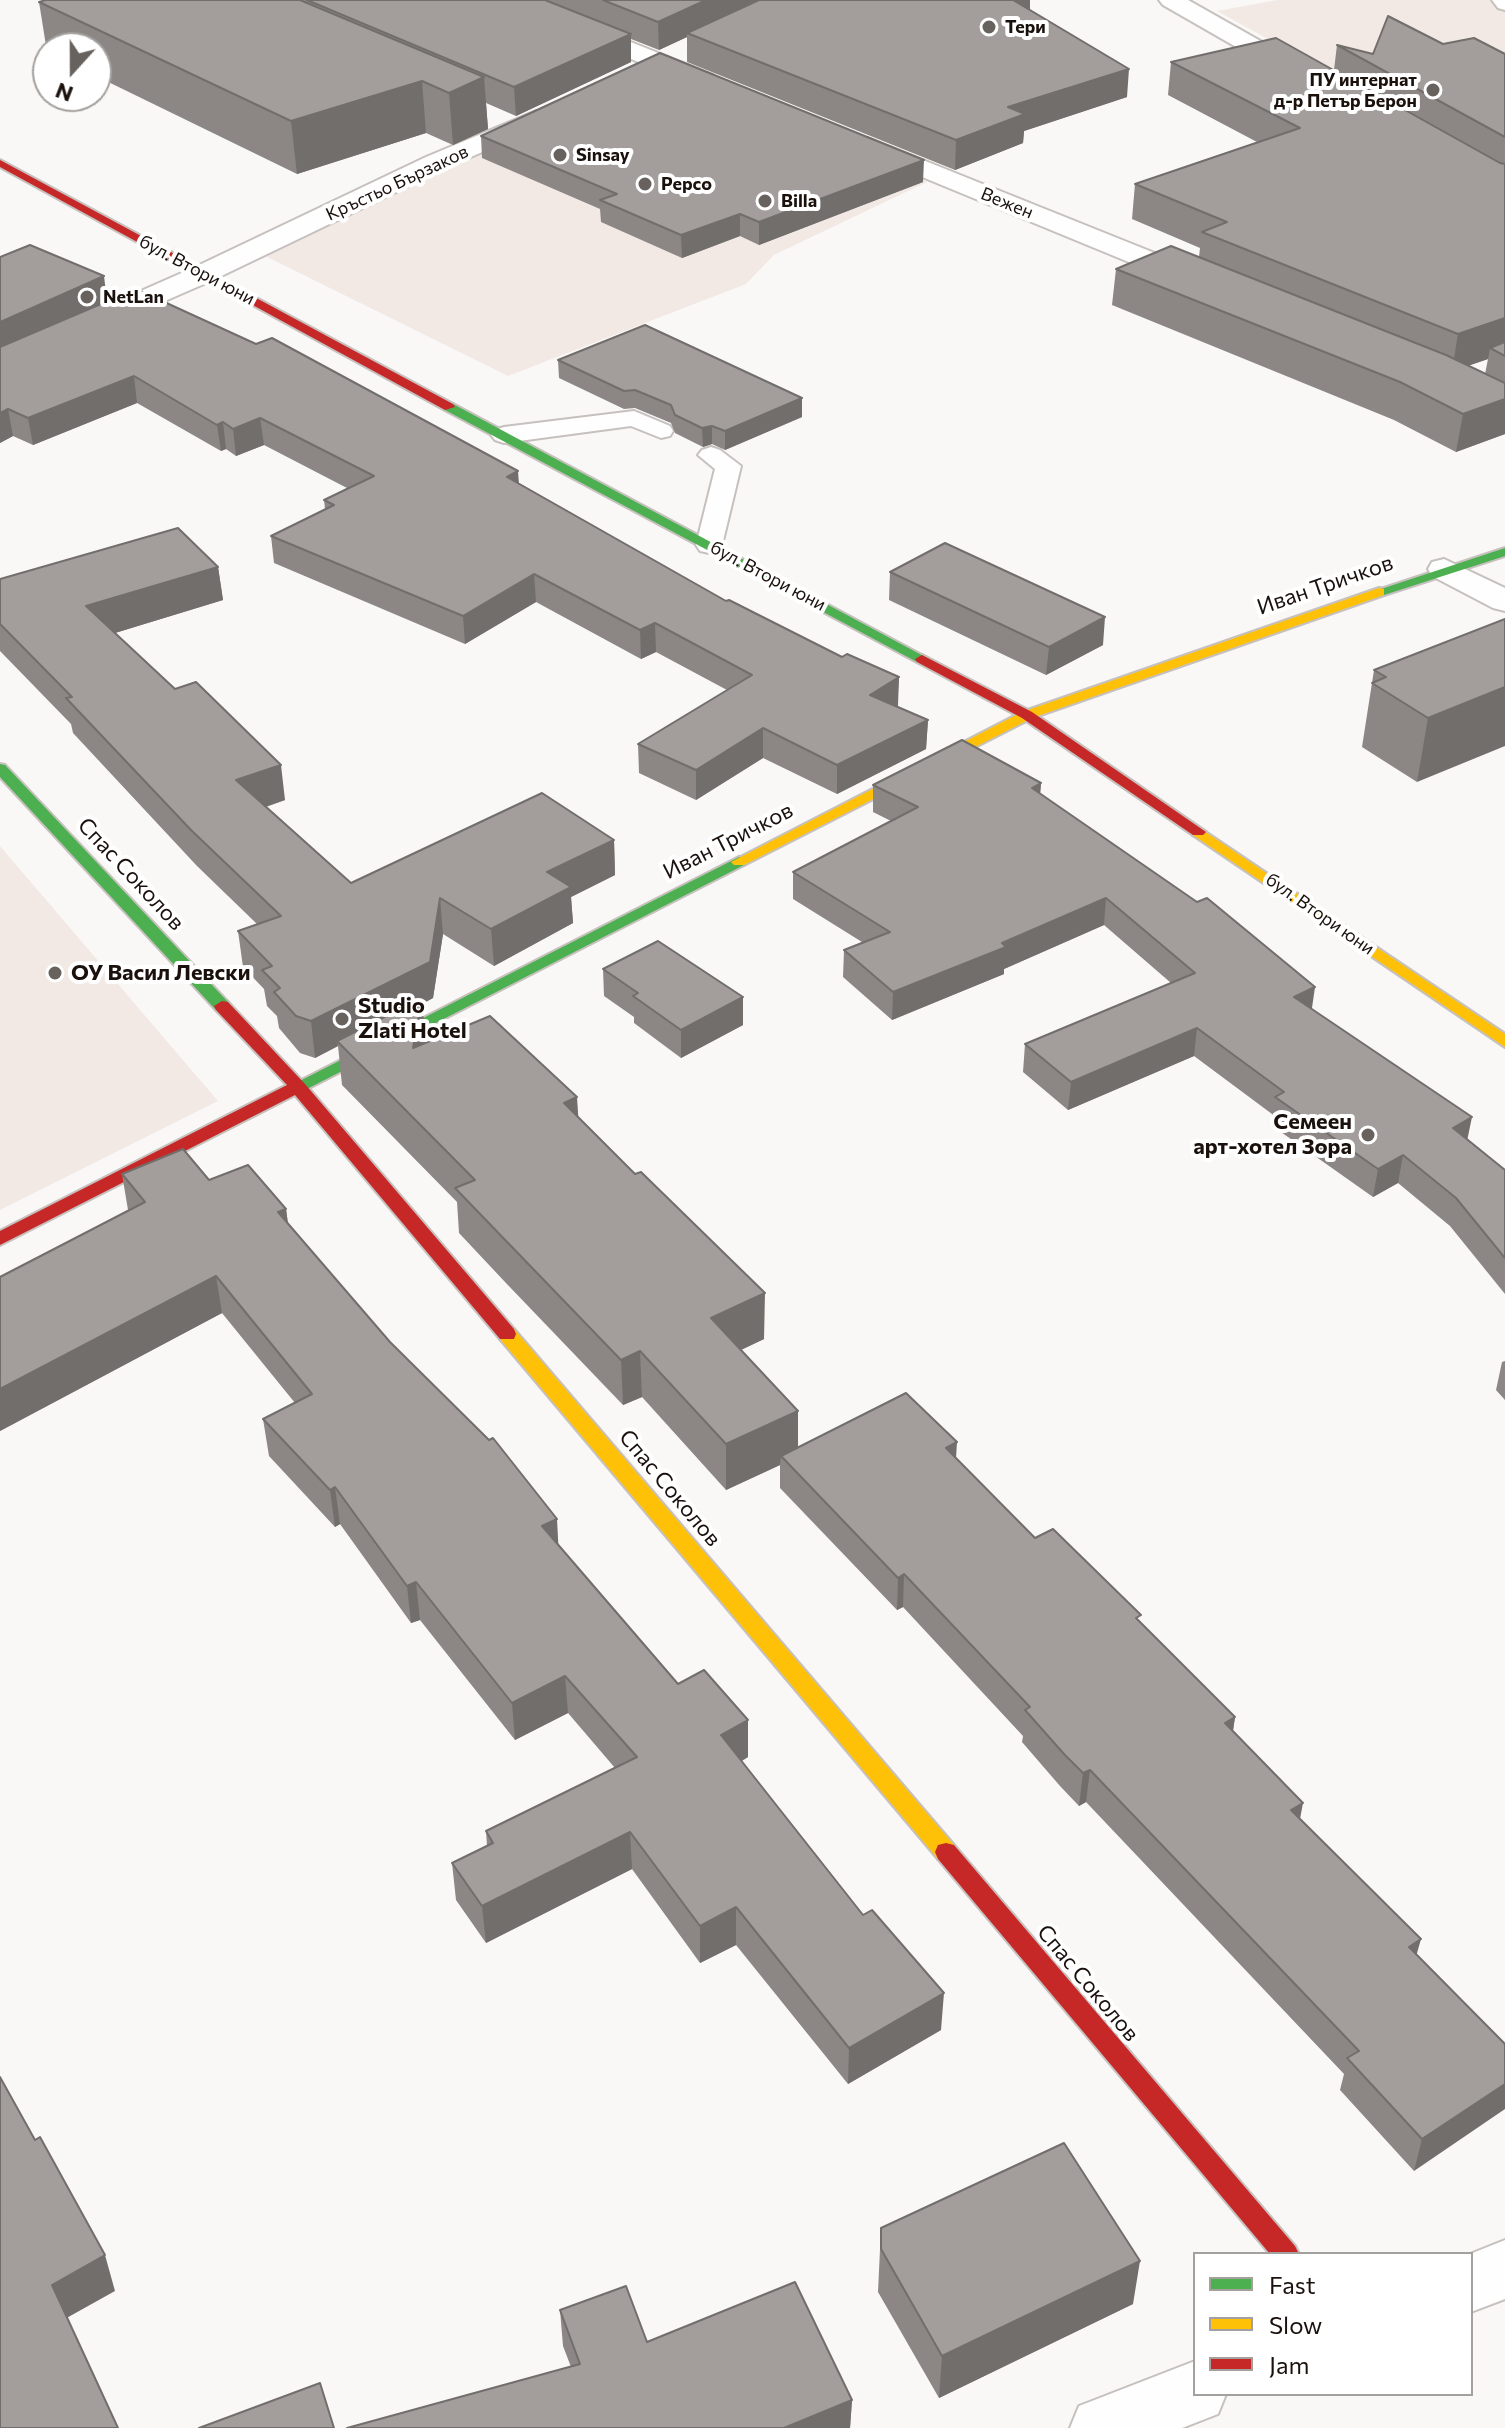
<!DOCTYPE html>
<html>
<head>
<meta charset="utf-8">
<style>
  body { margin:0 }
  #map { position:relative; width:1505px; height:2428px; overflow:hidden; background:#faf8f6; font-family:Commissioner,sans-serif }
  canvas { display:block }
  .legend { position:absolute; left:1193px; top:2252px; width:280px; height:144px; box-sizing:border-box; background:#fff; border:2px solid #a3a09e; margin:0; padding:10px 14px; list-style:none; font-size:24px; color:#1a110d }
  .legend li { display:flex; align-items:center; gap:16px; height:40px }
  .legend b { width:40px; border:2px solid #a3a09e }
  .north { position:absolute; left:32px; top:32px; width:80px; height:80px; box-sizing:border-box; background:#fff; border:2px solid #a3a09e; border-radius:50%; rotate:201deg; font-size:22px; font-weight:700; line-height:32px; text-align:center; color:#1a110d }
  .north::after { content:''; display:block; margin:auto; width:28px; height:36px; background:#68625f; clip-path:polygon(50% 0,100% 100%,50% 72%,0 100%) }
</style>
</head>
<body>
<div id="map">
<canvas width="1505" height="2428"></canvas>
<ul class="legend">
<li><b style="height:10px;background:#4caf50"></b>Fast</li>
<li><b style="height:10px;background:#ffc107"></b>Slow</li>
<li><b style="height:10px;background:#c62828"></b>Jam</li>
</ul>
<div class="north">N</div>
</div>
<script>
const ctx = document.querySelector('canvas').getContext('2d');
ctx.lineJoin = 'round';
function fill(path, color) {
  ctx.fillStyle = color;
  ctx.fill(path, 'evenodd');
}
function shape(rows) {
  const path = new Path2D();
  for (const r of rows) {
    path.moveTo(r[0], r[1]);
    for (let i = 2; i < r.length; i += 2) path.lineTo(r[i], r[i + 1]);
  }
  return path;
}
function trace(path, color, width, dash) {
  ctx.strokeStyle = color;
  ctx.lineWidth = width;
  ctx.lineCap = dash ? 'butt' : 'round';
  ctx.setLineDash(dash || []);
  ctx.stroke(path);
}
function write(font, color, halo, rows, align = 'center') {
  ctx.font = font + ' Commissioner,sans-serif';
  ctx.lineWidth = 8;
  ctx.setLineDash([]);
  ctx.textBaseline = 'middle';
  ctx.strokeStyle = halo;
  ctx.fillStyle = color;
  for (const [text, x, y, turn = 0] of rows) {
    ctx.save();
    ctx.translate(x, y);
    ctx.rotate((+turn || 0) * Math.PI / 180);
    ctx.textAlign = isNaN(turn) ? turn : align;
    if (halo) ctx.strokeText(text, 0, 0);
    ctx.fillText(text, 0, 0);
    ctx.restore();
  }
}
fill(shape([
  [1277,0,1505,0,1505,170,1217,11],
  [646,77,668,77,927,182,774,255,746,284,508,376,263,255],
  [0,846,218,1101,0,1210]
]), '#f2e9e5');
const lane = shape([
  [1492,0,1505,0,1505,10,1498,8,1492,0],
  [634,411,670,426,673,431,670,436,661,438,631,426,504,443,495,440,491,435,495,430,504,427,634,411],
  [711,447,720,450,741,466,722,545,718,551,709,553,700,551,696,545,715,469,698,455,702,450,711,447]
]);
const street = shape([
  [494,0,526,0,713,75,716,80,713,85,695,85,498,5,494,0],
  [1159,0,1188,0,1310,69,1313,74,1310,79,1292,79,1163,5,1159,0],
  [536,111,545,114,549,119,545,124,444,169,213,280,0,373,0,353,193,268,426,157,536,111],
  [868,138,1207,274,1211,280,1207,286,1197,288,1187,286,859,151,855,146,859,141,868,138],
  [1444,559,1505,588,1505,611,1493,608,1432,576,1428,569,1432,562,1444,559],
  [1505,2240,1505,2299,1471,2312,1470,2254,1505,2240],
  [1195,2361,1195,2394,1226,2394,1218,2414,1182,2428,1070,2428,1079,2406,1195,2361]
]);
const fast = shape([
  [445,404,453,404,929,659,927,662,917,662,445,410,445,404],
  [1505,548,1505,556,1384,595,1374,595,1372,592,1505,548],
  [0,764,5,765,228,1002,230,1006,228,1010,216,1010,0,777,0,764],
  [739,857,747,862,744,865,303,1091,297,1092,288,1087,739,857]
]);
const slow = shape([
  [1379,588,1384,589,1384,595,1032,718,744,865,734,865,731,862,1022,712,1379,588],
  [1198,827,1505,1034,1505,1047,1193,835,1190,832,1198,827],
  [507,1328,514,1329,954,1845,957,1852,954,1859,946,1861,938,1859,500,1339,498,1334,500,1329,507,1328]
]);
const jam = shape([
  [0,160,453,404,455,407,445,410,0,167,0,160],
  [922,655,1032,712,1206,832,1203,835,1193,835,1022,718,917,662,915,659,922,655],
  [222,1001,228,1002,305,1084,514,1329,516,1334,514,1339,500,1339,295,1095,0,1245,0,1231,287,1085,216,1010,214,1006,222,1001],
  [946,1843,954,1845,1295,2246,1299,2254,1270,2254,938,1859,935,1852,938,1845,946,1843]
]);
trace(lane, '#c6c1be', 4);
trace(street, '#c6c1be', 4);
trace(fast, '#c6c1be', 4);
trace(slow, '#c6c1be', 4);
trace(jam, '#c6c1be', 4);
fill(lane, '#fefefe');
fill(street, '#fefefe');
fill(fast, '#4caf50');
fill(slow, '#ffc107');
fill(jam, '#c62828');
fill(shape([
  [46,0,1030,0,1030,10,1127,97,1024,131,1023,143,955,170,687,62,687,37,659,50,631,39,631,62,516,116,486,103,488,129,453,145,426,133,297,174,96,76,96,48,48,48,48,52,47,52,39,2],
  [1443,44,1505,54,1505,434,1456,452,1394,420,1112,305,1116,269,1199,257,1200,248,1132,219,1135,184,1257,142,1168,95,1171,62,1334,70,1337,45,1373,54],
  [1488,359,1485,374,1468,366],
  [481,136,923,182,759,245,740,236,682,258,601,222,600,209,482,158],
  [30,245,107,301,519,483,726,601,842,657,899,677,897,707,928,720,926,749,837,794,763,758,696,800,639,773,638,744,727,690,656,652,641,659,536,602,465,644,274,563,271,536,325,509,324,500,347,488,264,445,236,456,226,449,221,451,137,403,33,445,13,436,0,443],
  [558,360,802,417,725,450,712,444,703,447,675,433,671,423,635,408,624,409,559,378],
  [218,567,223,600,115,633,285,800,266,807,351,883,614,840,615,875,571,897,573,923,494,966,443,934,433,998,422,1004,426,1043,578,1118,764,1339,741,1350,798,1411,798,1447,956,1459,1035,1538,1140,1623,1235,1717,1233,1731,1300,1819,1417,1955,1505,2044,1414,2171,1340,2090,1344,2074,1086,1802,1079,1806,1060,1786,1022,1742,1023,1736,903,1607,897,1610,780,1488,780,1465,726,1490,642,1397,623,1405,505,1282,459,1233,457,1202,342,1085,338,1046,315,1058,300,1053,279,1028,277,1016,267,1006,264,989,243,967,238,931,257,924,197,866,73,733,71,724,0,651,0,579],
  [890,572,1103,645,1046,675,889,600],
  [1505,619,1417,782,1362,747,1374,670],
  [1041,783,1040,793,1312,1009,1505,1170,1505,1294,1450,1226,1398,1183,1373,1197,1271,1125,1272,1114,1194,1056,1068,1110,1023,1072,1025,1044,1171,983,1104,925,1004,969,1004,974,892,1020,843,977,844,950,862,942,793,899,793,872,891,821,873,812,873,785],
  [603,969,743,997,743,1025,681,1058,634,1023,634,1017,604,996],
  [122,1174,209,1180,286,1209,288,1224,558,1544,678,1684,748,1720,748,1757,742,1761,941,2030,848,2084,736,1945,700,1963,632,1869,486,1943,456,1900,452,1863,487,1846,486,1831,615,1768,568,1713,515,1740,420,1620,411,1623,340,1524,335,1527,269,1456,263,1419,295,1403,222,1313,0,1431,0,1277,128,1210],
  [1505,1361,1505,1400,1496,1390,1502,1362],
  [881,2228,1133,2304,939,2398,878,2292],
  [560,2310,647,2342,852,2400,850,2428,347,2428,571,2367,563,2346]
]), '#8c8785');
fill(shape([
  [706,0,767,0,687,33,687,37,659,50,658,22],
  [1005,0,1030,0,1030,10],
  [631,34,631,62,516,116,514,87],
  [1129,69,1127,97,1024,131,1023,143,955,170,956,140,1008,107],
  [484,77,488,129,453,145,449,93],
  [422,81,426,133,297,174,291,121],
  [924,160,923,182,759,245,759,222],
  [740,214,740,236,682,258,681,235],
  [104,276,107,301,0,350,0,322],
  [1505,318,1505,353,1490,348,1488,359,1452,371,1458,334],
  [134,376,137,403,33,445,28,418],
  [802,398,802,417,725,450,725,431],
  [1505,399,1505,434,1456,452,1463,414],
  [8,409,13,436,0,443,0,413],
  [260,418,264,445,236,456,233,429],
  [223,422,226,449,221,451,217,425],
  [712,426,712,444,703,447,702,428],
  [518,471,520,498,507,477],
  [218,567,223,600,92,640,86,606],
  [534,574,536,602,465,644,463,616],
  [1105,617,1103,645,1046,675,1049,647],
  [655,623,656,652,641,659,640,630],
  [899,677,898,706,869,724,870,695],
  [1505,687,1505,746,1417,782,1428,718],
  [928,720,926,749,837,794,837,765],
  [763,728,763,758,696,800,696,770],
  [281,765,285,800,241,815,236,780],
  [1041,783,1039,810,1032,788],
  [614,840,615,875,571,897,573,923,494,966,491,929,547,872],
  [440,898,443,934,433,998,422,1004,426,1042,417,1092,337,1041,338,1046,315,1058,311,1021],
  [1106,898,1104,925,1004,969,1004,974,892,1020,893,992],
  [1315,987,1311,1015,1294,997],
  [743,997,743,1025,681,1058,681,1030],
  [1197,1028,1194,1056,1068,1110,1071,1082],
  [577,1097,580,1142,564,1103],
  [1472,1117,1466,1146,1453,1128],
  [1403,1155,1398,1183,1373,1197,1378,1169],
  [286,1209,291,1246,278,1212],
  [216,1276,222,1313,0,1431,0,1389],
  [765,1293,764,1339,711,1364,711,1318],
  [640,1351,642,1397,623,1405,621,1360],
  [798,1411,798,1457,781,1456,780,1465,726,1490,726,1444],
  [957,1442,955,1475,946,1448],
  [335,1487,340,1524,335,1527,330,1490],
  [557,1519,559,1557,542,1526],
  [904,1574,903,1607,897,1610,898,1578],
  [416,1582,420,1620,411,1623,407,1586],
  [565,1676,568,1713,515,1740,512,1703],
  [1235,1717,1230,1750,1225,1723],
  [748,1720,748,1757,722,1772,721,1735],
  [1090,1770,1086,1802,1079,1806,1083,1773],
  [1303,1803,1297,1835,1291,1810],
  [630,1832,632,1869,486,1943,482,1906],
  [736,1907,736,1945,700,1963,700,1926],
  [1421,1939,1412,1971,1409,1947],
  [944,1993,941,2030,848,2084,849,2048],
  [1505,2084,1505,2109,1414,2171,1422,2139],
  [105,2255,115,2291,63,2320,52,2285],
  [1140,2261,1133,2304,939,2398,942,2356],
  [852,2400,850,2428,784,2428]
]), '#726e6c');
const building = shape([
  [46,0,300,0,484,77,449,93,422,81,291,121,39,2,46,0],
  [307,0,545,0,631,34,514,87,307,0],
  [603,0,706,0,658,22,603,0],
  [759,0,1013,0,1129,69,1008,107,1025,114,956,140,687,33,759,0],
  [1388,16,1443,44,1474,38,1505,54,1505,137,1337,45,1373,54,1388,16],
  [1276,38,1500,163,1505,164,1505,318,1458,334,1202,232,1227,222,1135,184,1300,128,1171,62,1276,38],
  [660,53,924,160,759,222,740,214,681,235,600,200,617,194,481,136,660,53],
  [30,245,104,276,0,322,0,257,30,245],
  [1171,246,1446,355,1505,383,1505,399,1463,414,1400,382,1116,269,1171,246],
  [136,289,256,344,272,338,518,471,507,477,726,601,729,600,842,657,847,654,899,677,870,695,928,720,837,765,763,728,696,770,638,744,752,675,655,623,640,630,534,574,463,616,271,536,334,505,324,500,374,476,260,418,233,429,223,422,217,425,134,376,28,418,8,409,0,413,0,347,136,289],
  [645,325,802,398,725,431,712,426,702,428,675,415,671,405,635,390,624,391,558,360,645,325],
  [1505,342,1505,356,1490,348,1505,342],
  [178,528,218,567,86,606,175,689,196,682,281,765,236,780,351,883,542,793,614,840,547,872,571,887,491,929,440,898,430,962,311,1021,296,1016,274,992,280,988,262,970,272,966,238,931,281,916,191,830,66,698,72,697,0,624,0,579,178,528],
  [945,543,1105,617,1049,647,890,572,945,543],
  [1505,619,1505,687,1428,718,1372,683,1386,677,1374,670,1505,619],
  [962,740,1041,783,1032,788,1197,902,1207,898,1315,987,1294,997,1472,1117,1453,1128,1505,1170,1505,1258,1456,1198,1403,1155,1378,1169,1275,1097,1284,1092,1197,1028,1071,1082,1025,1044,1195,973,1106,898,1002,943,1006,947,893,992,844,950,890,932,793,872,918,807,873,785,962,740],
  [658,941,743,997,681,1030,633,996,638,993,603,969,658,941],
  [422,998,413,1048,490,1016,577,1097,564,1103,635,1174,641,1172,765,1293,711,1318,798,1411,726,1444,640,1351,621,1360,455,1188,475,1180,337,1041,422,998],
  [183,1149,209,1180,248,1165,286,1209,278,1212,390,1342,489,1440,493,1438,557,1519,542,1526,678,1684,704,1670,748,1720,721,1735,863,1915,872,1910,944,1993,849,2048,736,1907,700,1926,630,1832,482,1906,452,1863,493,1843,486,1831,637,1757,565,1676,512,1703,416,1582,407,1586,335,1487,330,1490,263,1419,312,1394,216,1276,0,1389,0,1277,145,1202,122,1174,183,1149],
  [906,1393,957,1442,946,1448,1035,1538,1053,1529,1141,1615,1136,1618,1235,1717,1225,1723,1303,1803,1291,1810,1421,1939,1409,1947,1505,2044,1505,2084,1422,2139,1347,2058,1359,2051,1090,1770,1083,1773,1064,1754,1025,1710,1030,1707,904,1574,898,1578,781,1456,906,1393],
  [0,2077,35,2140,40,2137,105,2255,52,2285,118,2428,0,2428,0,2077],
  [1064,2143,1140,2261,942,2356,881,2249,881,2228,1064,2143],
  [795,2282,852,2400,784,2428,347,2428,580,2364,560,2310,626,2286,647,2342,795,2282],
  [320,2383,334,2428,199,2428,320,2383]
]);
fill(building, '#a39d9b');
trace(building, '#726e6c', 2);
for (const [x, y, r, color] of [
  [989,27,8,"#68625f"],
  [1433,90,8,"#68625f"],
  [560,155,8,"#68625f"],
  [645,184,8,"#68625f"],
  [765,201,8,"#68625f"],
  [87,297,8,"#68625f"],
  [55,973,8,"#68625f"],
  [342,1019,8,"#68625f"],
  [1368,1135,8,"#68625f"]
]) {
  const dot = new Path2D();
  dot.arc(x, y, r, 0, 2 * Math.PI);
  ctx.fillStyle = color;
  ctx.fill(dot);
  trace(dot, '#fff', 3);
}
write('bold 18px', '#1a110d', '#fff', [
  ["Тери",1005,27],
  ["ПУ интернат",1417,80,"right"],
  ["д-р Петър Берон",1417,101,"right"],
  ["Sinsay",576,155],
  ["Pepco",661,184],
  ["Billa",781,201],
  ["NetLan",103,297]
], 'left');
write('18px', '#1a110d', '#fff', [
  ["Кръстьо Бързаков",397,183,-25],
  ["Вежен",1007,203,22],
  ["бул. Втори юни",197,270,28],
  ["бул. Втори юни",768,576,28],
  ["бул. Втори юни",1320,914,35]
]);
write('22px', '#1a110d', '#fff', [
  ["Иван Тричков",1325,585,-19],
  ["Иван Тричков",728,841,-27],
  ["Спас Соколов",131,874,47],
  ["Спас Соколов",670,1488,50],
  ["Спас Соколов",1088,1983,50]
]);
write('bold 22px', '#1a110d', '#fff', [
  ["ОУ Васил Левски",71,973],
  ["Studio",358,1006],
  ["Zlati Hotel",358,1031],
  ["Семеен",1352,1122,"right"],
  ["арт-хотел Зора",1352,1147,"right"]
], 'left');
</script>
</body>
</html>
